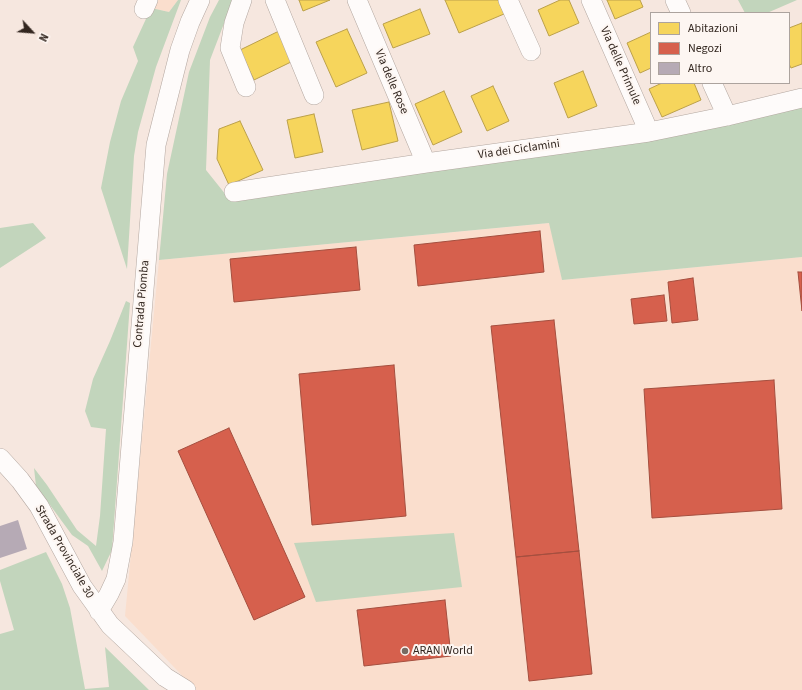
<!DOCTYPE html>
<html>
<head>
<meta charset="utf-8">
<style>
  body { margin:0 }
  #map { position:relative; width:802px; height:690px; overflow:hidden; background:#f6e7df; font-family:"Source Sans 3",sans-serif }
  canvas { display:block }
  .legend { position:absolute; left:650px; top:12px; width:140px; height:72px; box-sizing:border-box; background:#fdf6f2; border:1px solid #aca39e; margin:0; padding:5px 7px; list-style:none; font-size:12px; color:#32261f }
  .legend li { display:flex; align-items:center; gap:8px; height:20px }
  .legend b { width:20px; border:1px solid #aca39e }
  .north { position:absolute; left:12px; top:12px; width:40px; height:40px; -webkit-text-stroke:3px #fdf6f2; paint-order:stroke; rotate:116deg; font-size:11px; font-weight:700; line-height:16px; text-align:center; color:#32261f }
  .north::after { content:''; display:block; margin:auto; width:14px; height:18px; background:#32261f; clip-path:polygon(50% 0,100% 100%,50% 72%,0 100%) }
</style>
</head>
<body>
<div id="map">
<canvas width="802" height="690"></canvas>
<ul class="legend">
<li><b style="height:11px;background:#f6d55c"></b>Abitazioni</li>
<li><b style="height:11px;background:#d6604d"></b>Negozi</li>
<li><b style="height:11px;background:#b6aab5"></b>Altro</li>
</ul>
<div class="north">N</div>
</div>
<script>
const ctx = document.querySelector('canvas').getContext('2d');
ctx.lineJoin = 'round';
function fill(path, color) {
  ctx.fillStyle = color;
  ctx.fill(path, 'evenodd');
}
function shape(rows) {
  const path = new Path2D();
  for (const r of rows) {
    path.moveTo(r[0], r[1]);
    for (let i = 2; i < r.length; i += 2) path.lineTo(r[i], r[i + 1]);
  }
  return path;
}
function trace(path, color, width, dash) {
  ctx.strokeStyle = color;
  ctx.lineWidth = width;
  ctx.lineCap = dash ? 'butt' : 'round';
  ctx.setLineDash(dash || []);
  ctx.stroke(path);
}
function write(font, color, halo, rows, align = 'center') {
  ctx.font = font + ' "Source Sans 3",sans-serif';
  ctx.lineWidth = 4;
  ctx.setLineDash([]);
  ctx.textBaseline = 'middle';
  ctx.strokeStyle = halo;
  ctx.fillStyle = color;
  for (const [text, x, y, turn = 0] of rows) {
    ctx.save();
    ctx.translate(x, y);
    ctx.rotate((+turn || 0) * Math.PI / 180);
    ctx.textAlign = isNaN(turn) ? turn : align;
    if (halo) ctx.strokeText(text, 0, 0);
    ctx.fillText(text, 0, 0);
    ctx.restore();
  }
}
fill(shape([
  [155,0,178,0,169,12,151,8],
  [550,223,562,280,802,257,802,690,196,690,125,616,159,260]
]), '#fadecd');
fill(shape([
  [178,0,181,0,156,67,138,132,134,156,127,269,101,188,110,142,121,101,138,61,133,47,151,8,169,12],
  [219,0,233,0,210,60,206,170,230,200,802,106,802,257,562,280,549,223,159,260,167,174,189,72,210,17],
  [738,0,797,0,767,13,745,13],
  [33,223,46,238,0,268,0,228],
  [126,301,130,303,112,550,102,571,88,546,72,535,36,486,34,468,47,485,77,530,96,546,100,516,106,429,91,427,85,411,93,379,110,341],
  [454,533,462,587,316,602,294,543],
  [46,552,62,584,70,608,85,689,109,687,105,647,149,690,0,690,0,634,14,630,0,581,0,570]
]), '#c2d5bc');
const homes = shape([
  [299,0,330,0,303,11,299,0],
  [445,0,498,0,504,14,459,33,445,0],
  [560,0,569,0,579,23,549,36,538,10,560,0],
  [607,0,640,0,643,7,615,19,607,0],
  [420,9,430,34,393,48,383,24,420,9],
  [802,23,802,64,791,68,789,64,789,28,802,23],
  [347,29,367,73,336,87,316,42,347,29],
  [279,31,293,61,254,80,240,50,279,31],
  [651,32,651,68,640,73,627,43,651,32],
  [583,71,597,106,568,118,554,83,583,71],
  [662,83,694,83,701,100,662,117,649,89,662,83],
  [493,86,509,121,487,131,471,96,493,86],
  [444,91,462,132,433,145,415,104,444,91],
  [389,102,398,141,362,150,352,110,389,102],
  [314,114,323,152,295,158,287,120,314,114],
  [240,121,263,170,229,185,217,159,219,129,240,121]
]);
fill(homes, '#f6d55c');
trace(homes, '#bba04a', 1);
const shops = shape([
  [540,231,544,272,418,286,414,245,540,231],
  [356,247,360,290,234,302,230,259,356,247],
  [798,272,802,272,802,311,798,272],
  [693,278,698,320,672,323,668,282,693,278],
  [664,295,667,321,634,324,631,299,664,295],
  [554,320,579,551,516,557,491,326,554,320],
  [394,365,406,516,312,525,299,374,394,365],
  [774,380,782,509,652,518,644,389,774,380],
  [229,428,305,597,254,620,178,451,229,428],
  [579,551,592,674,529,681,516,557,579,551],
  [445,600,451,656,364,666,357,610,445,600]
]);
fill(shops, '#d6604d');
trace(shops, '#a54f3f', 1);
fill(shape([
  [18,520,27,549,0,558,0,526]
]), '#b6aab5');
const street = shape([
  [242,0,234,23,230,48,246,87],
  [275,0,314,95],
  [357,0,426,163],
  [508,0,531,51],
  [591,0,649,132],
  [675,0,681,13],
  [144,9,148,0],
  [712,83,727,116],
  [234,192,426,163,649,132,727,116,802,98],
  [0,458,20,480,39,506,82,586,110,625,165,677,186,690],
  [99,611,109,594,116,579,123,542,156,145,180,50,190,22,200,0]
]);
trace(street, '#b3a7a0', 20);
trace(street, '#fefbfa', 19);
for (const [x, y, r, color] of [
  [405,651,4,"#776a62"]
]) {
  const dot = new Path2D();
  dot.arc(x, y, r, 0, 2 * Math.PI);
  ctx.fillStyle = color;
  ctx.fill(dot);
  trace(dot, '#fdf6f2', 1.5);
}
write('12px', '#32261f', '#fdf6f2', [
  ["Via delle Primule",620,66,66],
  ["Via delle Rose",391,82,67],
  ["Via dei Ciclamini",519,150,-8],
  ["Contrada Piomba",142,304,-85],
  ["Strada Provinciale 30",64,552,60]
]);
write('12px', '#32261f', '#fdf6f2', [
  ["ARAN World",413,651]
], 'left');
</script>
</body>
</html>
